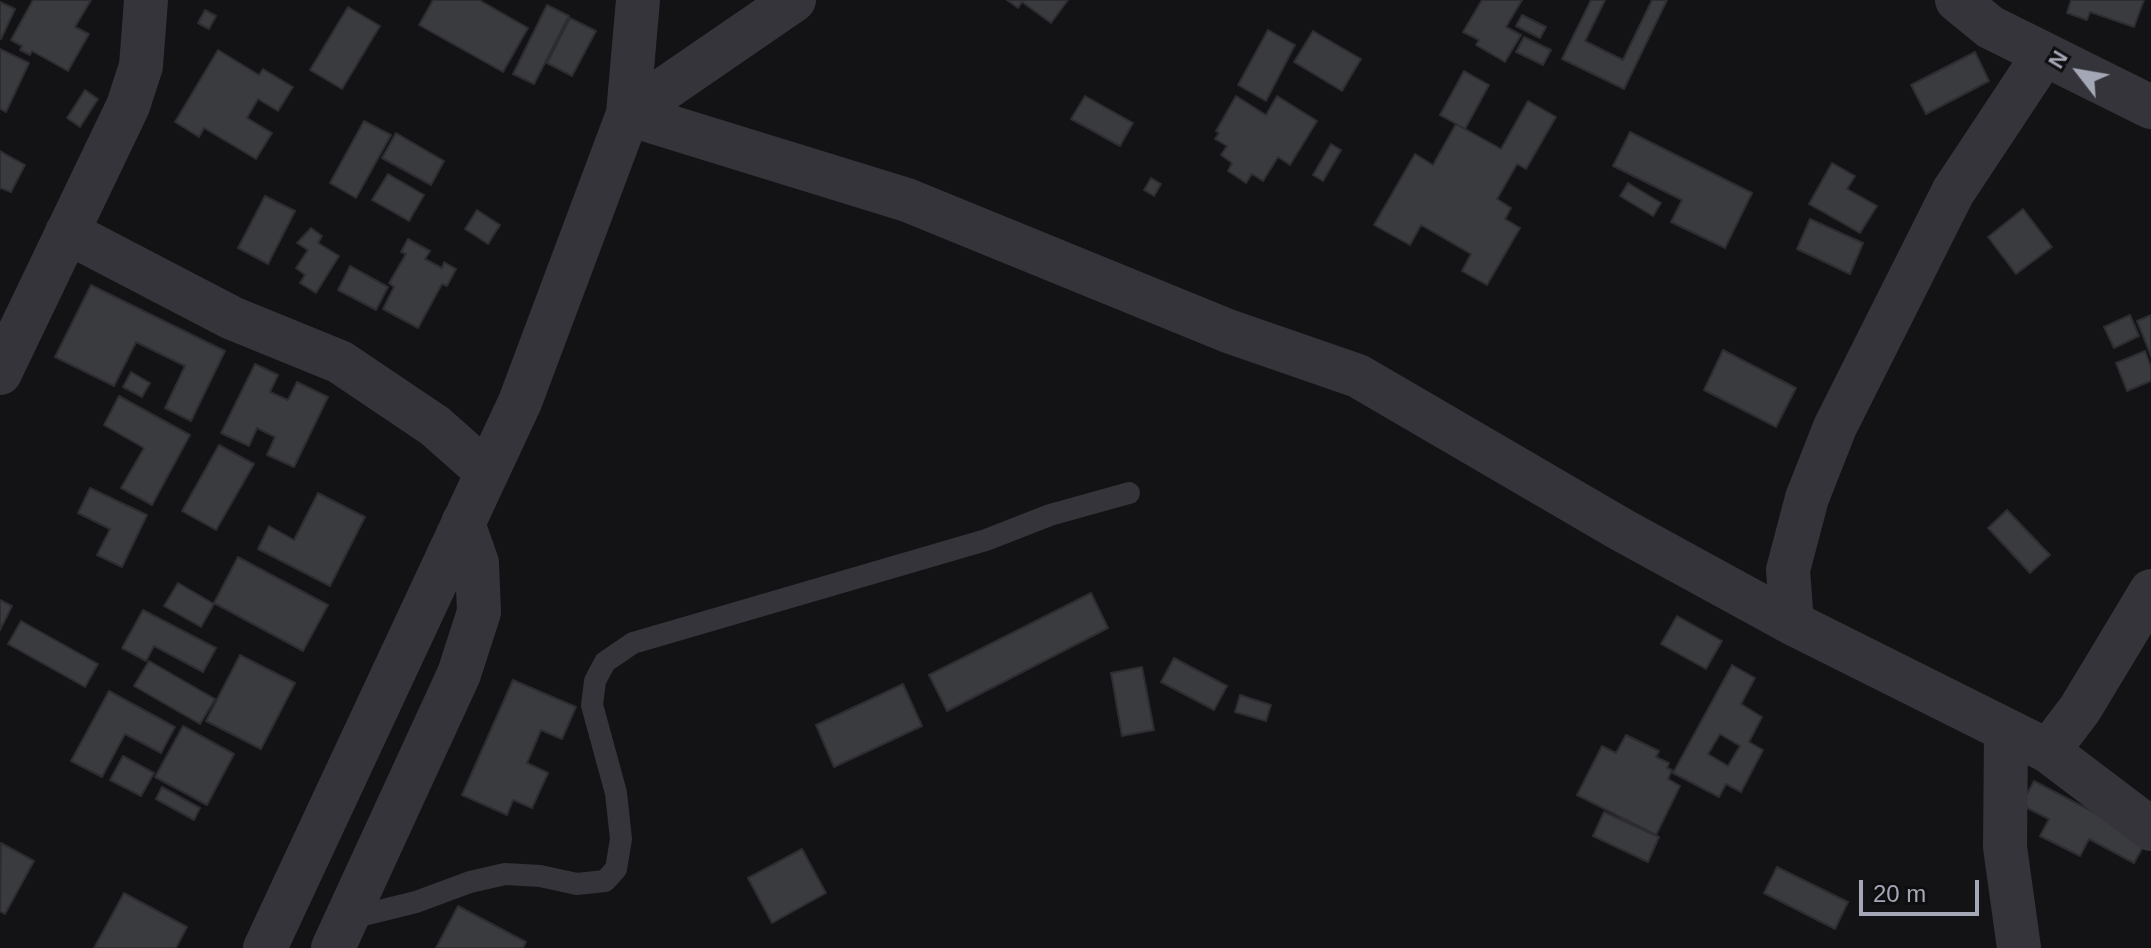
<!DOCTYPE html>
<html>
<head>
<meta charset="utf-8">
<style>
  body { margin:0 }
  #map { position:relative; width:2151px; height:948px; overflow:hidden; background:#131315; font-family:Arial,sans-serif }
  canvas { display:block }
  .north { position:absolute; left:2039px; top:32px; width:80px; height:80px; -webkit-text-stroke:6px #0e0e10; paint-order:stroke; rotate:301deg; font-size:22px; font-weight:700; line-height:32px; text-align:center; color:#a4a7b5 }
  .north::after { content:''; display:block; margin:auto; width:28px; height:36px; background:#a4a7b5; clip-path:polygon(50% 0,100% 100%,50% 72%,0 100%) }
  .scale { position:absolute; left:1859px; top:880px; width:120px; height:36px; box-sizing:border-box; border:4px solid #a4a7b5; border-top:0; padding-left:10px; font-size:24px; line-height:28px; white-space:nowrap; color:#a4a7b5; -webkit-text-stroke:6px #0e0e10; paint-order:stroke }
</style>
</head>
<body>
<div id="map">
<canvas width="2151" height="948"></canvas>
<div class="north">N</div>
<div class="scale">20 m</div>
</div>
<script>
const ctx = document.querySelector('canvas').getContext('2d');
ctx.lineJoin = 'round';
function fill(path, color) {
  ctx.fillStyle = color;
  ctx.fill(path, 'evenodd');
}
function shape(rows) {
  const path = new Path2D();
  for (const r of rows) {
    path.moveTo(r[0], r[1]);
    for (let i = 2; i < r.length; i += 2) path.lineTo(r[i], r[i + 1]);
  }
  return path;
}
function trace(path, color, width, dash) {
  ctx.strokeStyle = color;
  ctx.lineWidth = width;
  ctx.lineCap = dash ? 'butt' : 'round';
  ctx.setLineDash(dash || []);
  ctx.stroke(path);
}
const building = shape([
  [33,0,91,0,75,27,89,34,68,71,32,51,30,55,20,50,22,46,11,40,33,0],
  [433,0,479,0,528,28,503,72,419,25,433,0],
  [1007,0,1068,0,1051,23,1022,2,1018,8,1007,0],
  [1482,0,1522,0,1506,27,1521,35,1505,62,1476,45,1479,40,1463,32,1482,0],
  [1591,0,1605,0,1585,41,1623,60,1652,0,1667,0,1624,89,1562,59,1591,0],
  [2071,0,2144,0,2134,27,2090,12,2087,20,2067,13,2071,0],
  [0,2,15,9,1,39,0,39,0,2],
  [547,5,569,16,534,84,513,74,547,5],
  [348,7,380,26,342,89,310,70,348,7],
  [205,10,216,16,209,29,198,23,205,10],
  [1522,15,1546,27,1540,38,1516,26,1522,15],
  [570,18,596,31,572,76,547,63,570,18],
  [1268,30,1295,45,1266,101,1238,85,1268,30],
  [1313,31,1361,59,1342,91,1294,62,1313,31],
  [1524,37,1551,50,1543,65,1516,52,1524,37],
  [0,49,29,63,6,112,0,109,0,49],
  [218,50,259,75,263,69,293,87,278,111,258,99,247,118,272,133,256,159,204,128,199,137,175,122,218,50],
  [1975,52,1989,81,1926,114,1911,85,1975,52],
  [1464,71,1489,85,1465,129,1440,115,1464,71],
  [85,90,98,99,80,127,67,118,85,90],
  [1085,96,1133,123,1120,146,1071,119,1085,96],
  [1236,96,1266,115,1277,96,1317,121,1290,165,1278,157,1263,181,1252,174,1246,183,1228,171,1232,163,1221,155,1227,146,1215,139,1219,133,1216,131,1236,96],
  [1528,101,1556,117,1526,169,1517,164,1497,199,1511,208,1505,219,1520,228,1487,285,1462,271,1471,254,1421,225,1410,245,1374,225,1415,154,1433,165,1456,124,1501,149,1528,101],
  [364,121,391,135,356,198,330,183,364,121],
  [1630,132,1752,193,1725,248,1671,222,1682,200,1613,166,1630,132],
  [396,133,444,161,431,185,382,158,396,133],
  [1331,144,1341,150,1323,181,1313,175,1331,144],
  [0,151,25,165,11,192,0,188,0,151],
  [1832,163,1855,176,1847,189,1877,206,1860,233,1809,204,1832,163],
  [388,174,424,195,409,221,372,200,388,174],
  [1151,178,1161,184,1154,196,1144,190,1151,178],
  [1628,183,1661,203,1653,216,1620,196,1628,183],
  [265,196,295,211,268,264,238,248,265,196],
  [2023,209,2052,247,2016,274,1988,237,2023,209],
  [477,210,500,225,488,244,465,229,477,210],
  [1810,219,1863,243,1850,274,1797,249,1810,219],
  [311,228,322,236,318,243,339,256,316,293,300,283,305,275,296,268,308,250,297,243,311,228],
  [408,239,430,251,425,259,442,268,444,262,456,269,447,286,442,284,418,328,383,309,394,287,389,283,406,254,401,252,408,239],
  [350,266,388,287,376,310,338,290,350,266],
  [91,285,225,351,191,421,165,408,185,366,136,342,114,386,55,357,91,285],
  [2130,315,2139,336,2114,348,2104,327,2130,315],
  [2151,315,2151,356,2137,321,2151,315],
  [1723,350,1796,388,1776,427,1704,390,1723,350],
  [2145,351,2151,367,2151,381,2127,391,2116,363,2145,351],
  [255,364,278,375,270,392,288,400,297,382,328,397,294,467,267,455,275,437,257,428,249,446,221,433,255,364],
  [131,372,150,383,142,397,123,387,131,372],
  [119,396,190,435,152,505,121,488,144,448,104,425,119,396],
  [219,445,254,464,216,530,182,511,219,445],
  [90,488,147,515,122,567,97,555,110,529,78,513,90,488],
  [318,493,365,517,330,586,258,549,269,526,294,540,318,493],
  [2007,510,2050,555,2030,573,1988,528,2007,510],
  [238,557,328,605,303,651,214,603,238,557],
  [178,583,214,604,201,627,164,606,178,583],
  [1091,593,1108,628,947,711,929,675,1091,593],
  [0,600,12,606,0,630,0,600],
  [143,610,216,648,203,672,154,646,146,661,122,648,143,610],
  [1677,616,1722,641,1706,669,1661,644,1677,616],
  [21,621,98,664,85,687,8,644,21,621],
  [240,655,295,683,261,749,206,721,240,655],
  [1174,658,1227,686,1214,710,1161,682,1174,658],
  [149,661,215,699,200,724,134,686,149,661],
  [1732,665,1755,678,1741,704,1762,717,1749,742,1763,750,1741,792,1726,784,1719,797,1673,773,1732,665],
  [1720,734,1740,746,1728,766,1708,754,1720,734],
  [1142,667,1154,730,1122,736,1111,673,1142,667],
  [513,680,576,707,562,739,541,730,527,763,548,773,532,808,513,800,507,815,462,795,513,680],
  [903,684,922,726,834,767,816,725,903,684],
  [109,691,175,727,161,753,125,734,102,777,71,761,109,691],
  [1240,695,1271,705,1266,721,1235,712,1240,695],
  [183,726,234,754,207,805,155,777,183,726],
  [1626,735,1659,751,1656,757,1669,763,1667,768,1672,770,1668,779,1680,786,1656,835,1577,795,1602,746,1616,753,1626,735],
  [123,756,154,773,141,796,110,780,123,756],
  [2034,781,2147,840,2134,863,2089,839,2080,856,2040,836,2049,819,2021,805,2034,781],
  [162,787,200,808,194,820,156,799,162,787],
  [1604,812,1659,837,1648,862,1593,836,1604,812],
  [1,843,34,861,5,914,0,911,1,843],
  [802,849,826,893,772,923,748,878,802,849],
  [1777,867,1848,902,1835,929,1764,893,1777,867],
  [124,893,187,927,176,948,94,948,124,893],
  [458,906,526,942,523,948,436,948,458,906]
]);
fill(building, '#3a3b3f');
trace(building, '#2d2d31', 2);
trace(shape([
  [347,919,416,902,470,882,505,874,540,876,577,884,605,881,616,869,621,839,616,793,592,705,595,681,605,662,633,643,986,540,1050,515,1129,493]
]), '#34343a', 22);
trace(shape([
  [1957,0,1990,27,2151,107],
  [628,114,907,200,1228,331,1358,376,1622,530,1792,623,2048,751,2151,829],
  [628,114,794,0],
  [67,232,232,318,340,362,435,426,487,472],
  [0,373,128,106,141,66,146,0],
  [1792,623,1788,570,1807,498,1835,427,1953,192,2043,56],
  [2006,730,2005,847,2019,948],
  [2048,751,2080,709,2151,591],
  [333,948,459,674,479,612,477,563,463,523]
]), '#34343a', 44);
trace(shape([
  [265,948,520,402,628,114,638,0]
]), '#34343a', 44);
</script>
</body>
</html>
